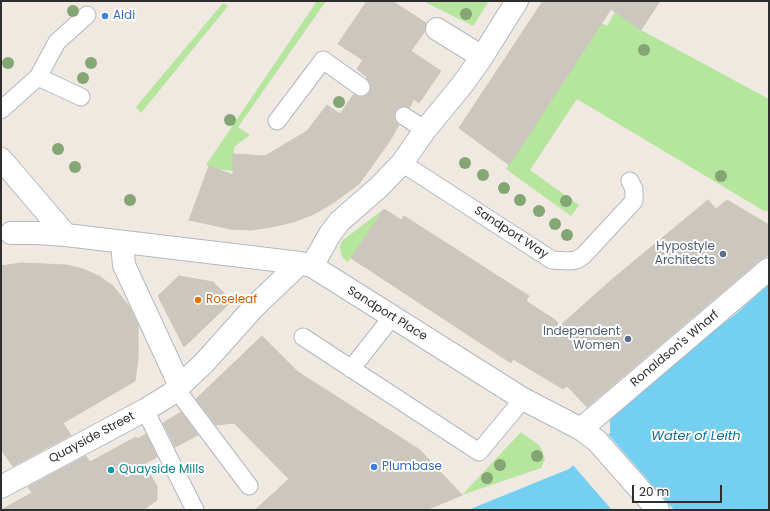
<!DOCTYPE html>
<html>
<head>
<meta charset="utf-8">
<style>
  body { margin:0 }
  #map { position:relative; width:770px; height:511px; overflow:hidden; background:#efe9e1; font-family:Poppins,sans-serif }
  canvas { display:block }
  .frame { position:absolute; inset:0; border:2px solid #2e2e2e; pointer-events:none }
  .scale { position:absolute; left:632px; top:485px; width:90px; height:18px; box-sizing:border-box; border:2px solid #2e2e2e; border-top:0; padding-left:5px; font-size:12px; line-height:14px; white-space:nowrap; color:#2e2e2e; -webkit-text-stroke:3px #fff; paint-order:stroke }
</style>
</head>
<body>
<div id="map">
<canvas width="770" height="511"></canvas>
<div class="frame"></div>
<div class="scale">20 m</div>
</div>
<script>
const ctx = document.querySelector('canvas').getContext('2d');
ctx.lineJoin = 'round';
function fill(path, color) {
  ctx.fillStyle = color;
  ctx.fill(path, 'evenodd');
}
function shape(rows) {
  const path = new Path2D();
  for (const r of rows) {
    path.moveTo(r[0], r[1]);
    for (let i = 2; i < r.length; i += 2) path.lineTo(r[i], r[i + 1]);
  }
  return path;
}
function trace(path, color, width, dash) {
  ctx.strokeStyle = color;
  ctx.lineWidth = width;
  ctx.lineCap = dash ? 'butt' : 'round';
  ctx.setLineDash(dash || []);
  ctx.stroke(path);
}
function write(font, color, halo, rows, align = 'center') {
  ctx.font = font + ' Poppins,sans-serif';
  ctx.lineWidth = 4;
  ctx.setLineDash([]);
  ctx.textBaseline = 'middle';
  ctx.strokeStyle = halo;
  ctx.fillStyle = color;
  for (const [text, x, y, turn = 0] of rows) {
    ctx.save();
    ctx.translate(x, y);
    ctx.rotate((+turn || 0) * Math.PI / 180);
    ctx.textAlign = isNaN(turn) ? turn : align;
    if (halo) ctx.strokeText(text, 0, 0);
    ctx.fillText(text, 0, 0);
    ctx.restore();
  }
}
fill(shape([
  [317,1,326,1,238,127,250,135,234,147,233,171,216,169,206,165],
  [423,1,489,1,473,26],
  [223,3,228,6,141,113,136,107],
  [615,12,641,30,769,99,769,212,765,210,764,211,577,99,530,170,579,205,571,216,506,169,601,23,607,26],
  [384,209,351,258,348,262,343,258,341,254,340,246,343,240],
  [521,432,540,446,545,459,541,468,462,495]
]), '#b6e59e');
fill(shape([
  [769,284,769,510,468,510,569,469,610,433,610,421,611,415,672,362,736,314]
]), '#75cff0');
fill(shape([
  [607,433,674,510,612,510,572,464]
]), '#efe9e1');
const building = shape([
  [367,1,392,1,426,23,425,31,411,51,441,71,419,103,414,99,409,108,405,106,400,107,396,110,394,115,395,120,399,125,389,142,359,184,333,203,314,214,293,222,271,227,251,230,231,229,189,220,209,166,233,175,233,154,265,156,307,131,327,105,340,114,354,94,360,97,365,96,369,93,371,88,370,82,366,78,367,77,357,69,363,60,338,44,367,1],
  [543,1,660,1,641,30,611,9,509,165,459,128,543,1],
  [708,200,716,209,727,200,769,225,769,255,761,259,587,407,567,386,563,389,513,359,511,363,351,258,384,209,401,220,404,216,529,296,526,301,555,320,560,326,609,282,708,200],
  [21,263,66,265,83,269,99,276,113,286,129,306,138,325,138,358,135,381,63,423,71,435,13,466,1,450,1,266,21,263],
  [179,276,213,282,232,301,184,347,158,296,179,276],
  [262,336,298,372,420,450,462,495,426,510,255,510,289,479,234,423,216,425,196,399,262,336],
  [181,412,198,435,175,447,163,423,181,412],
  [146,434,157,457,144,464,157,486,157,500,143,510,1,510,32,493,28,487,86,456,90,462,136,437,137,439,146,434]
]);
fill(building, '#cbc7bf');
trace(building, '#cbc5ba', 1);
const lane = shape([
  [38,77,81,97],
  [1,110,38,77,57,42,87,15],
  [404,116,425,130],
  [277,121,323,60,361,87],
  [402,163,552,260,569,261,576,260,583,256,634,201,634,189,630,181],
  [303,337,479,452,523,399],
  [351,369,392,317],
  [176,389,249,486],
  [145,410,195,510]
]);
const street = shape([
  [437,29,482,57],
  [1,159,66,235],
  [11,233,38,233,66,235,300,263,312,266,523,399,581,429,597,441,658,510],
  [122,242,124,265,180,386],
  [312,266,330,234,340,221,379,187,402,163,425,130,462,85,482,57,517,1],
  [581,429,769,269],
  [1,487,145,410,171,394,204,363,254,307,300,263]
]);
trace(lane, '#b4b7c1', 19);
trace(street, '#b4b7c1', 24);
trace(lane, '#fff', 17);
trace(street, '#fff', 22);
ctx.fillStyle = '#84a574';
for (const [x, y] of [
  [73,11],
  [466,14],
  [644,50],
  [8,63],
  [91,63],
  [83,78],
  [339,102],
  [230,120],
  [58,149],
  [465,163],
  [75,167],
  [483,175],
  [721,176],
  [504,188],
  [130,200],
  [520,200],
  [566,201],
  [539,211],
  [555,224],
  [567,235],
  [537,456],
  [500,465],
  [487,478]
]) {
  ctx.beginPath();
  ctx.arc(x, y, 6, 0, 2 * Math.PI);
  ctx.fill();
}
for (const [x, y, r, color] of [
  [105,16,4,"#3f7fe0"],
  [723,254,4,"#5c6f8a"],
  [198,300,4,"#e8710a"],
  [628,339,4,"#5c6f8a"],
  [374,467,4,"#3f7fe0"],
  [111,470,4,"#0f9aa8"]
]) {
  const dot = new Path2D();
  dot.arc(x, y, r, 0, 2 * Math.PI);
  ctx.fillStyle = color;
  ctx.fill(dot);
  trace(dot, '#fff', 1.5);
}
write('12px', '#366cbe', '#fff', [
  ["Aldi",113,16],
  ["Plumbase",382,467]
], 'left');
write('12px', '#2e2e2e', '#fff', [
  ["Sandport Way",511,233,33],
  ["Sandport Place",387,314,32],
  ["Ronaldson's Wharf",675,349,-40],
  ["Quayside Street",92,438,-28]
]);
write('12px', '#4e5e75', '#fff', [
  ["Hypostyle",715,247],
  ["Architects",715,261],
  ["Independent",620,332],
  ["Women",620,346]
], 'right');
write('12px', '#c56008', '#fff', [
  ["Roseleaf",206,300]
], 'left');
write('12px', '#0d838f', '#fff', [
  ["Quayside Mills",119,470]
], 'left');
write('italic 13px', '#0d6fa3', '#fff', [
  ["Water of Leith",696,437]
]);
</script>
</body>
</html>
